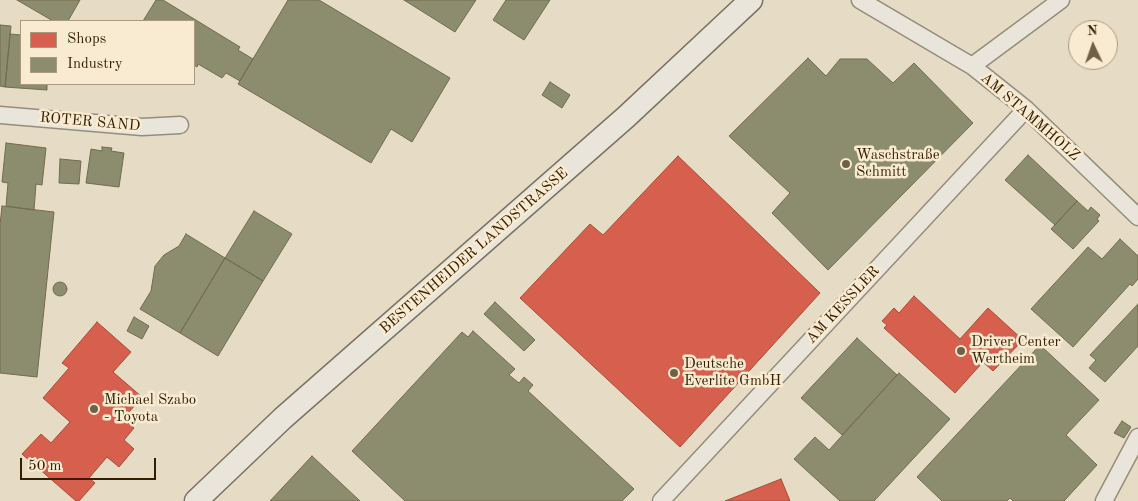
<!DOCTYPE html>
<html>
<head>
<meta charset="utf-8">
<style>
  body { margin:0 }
  #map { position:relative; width:1138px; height:501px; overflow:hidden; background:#e6dcc6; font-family:"Old Standard TT",serif }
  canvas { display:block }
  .legend { position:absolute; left:20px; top:20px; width:175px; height:65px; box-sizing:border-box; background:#f8ebd1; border:1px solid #aa997d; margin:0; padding:6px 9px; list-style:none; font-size:15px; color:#341e00 }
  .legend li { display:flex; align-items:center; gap:10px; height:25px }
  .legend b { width:25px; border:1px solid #aa997d }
  .north { position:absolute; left:1068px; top:20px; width:50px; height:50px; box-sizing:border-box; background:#f8ebd1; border:1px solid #aa997d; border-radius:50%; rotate:357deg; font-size:14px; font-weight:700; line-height:20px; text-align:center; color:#341e00 }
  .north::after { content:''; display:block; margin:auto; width:18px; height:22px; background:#726045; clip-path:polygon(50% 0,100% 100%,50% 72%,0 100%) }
  .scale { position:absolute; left:20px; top:458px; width:136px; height:22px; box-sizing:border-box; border:2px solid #341e00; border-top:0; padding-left:6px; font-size:15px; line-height:18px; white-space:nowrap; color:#341e00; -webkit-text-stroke:4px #f8ebd1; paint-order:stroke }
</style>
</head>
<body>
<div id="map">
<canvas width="1138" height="501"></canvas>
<ul class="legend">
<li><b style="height:14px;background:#d6604d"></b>Shops</li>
<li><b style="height:14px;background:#8c8c6e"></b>Industry</li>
</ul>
<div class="north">N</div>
<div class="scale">50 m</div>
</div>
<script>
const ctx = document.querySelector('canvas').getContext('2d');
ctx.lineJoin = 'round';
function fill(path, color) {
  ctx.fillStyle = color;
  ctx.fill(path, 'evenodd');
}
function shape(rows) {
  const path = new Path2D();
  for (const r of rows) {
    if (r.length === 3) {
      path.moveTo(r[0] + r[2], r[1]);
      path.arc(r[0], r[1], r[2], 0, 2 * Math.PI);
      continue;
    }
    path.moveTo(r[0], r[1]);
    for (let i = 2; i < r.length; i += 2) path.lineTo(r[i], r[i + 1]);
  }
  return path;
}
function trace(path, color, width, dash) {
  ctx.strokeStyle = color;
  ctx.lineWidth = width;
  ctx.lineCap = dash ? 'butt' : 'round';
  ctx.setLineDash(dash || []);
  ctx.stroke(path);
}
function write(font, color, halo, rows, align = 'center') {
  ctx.font = font + ' "Old Standard TT",serif';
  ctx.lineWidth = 5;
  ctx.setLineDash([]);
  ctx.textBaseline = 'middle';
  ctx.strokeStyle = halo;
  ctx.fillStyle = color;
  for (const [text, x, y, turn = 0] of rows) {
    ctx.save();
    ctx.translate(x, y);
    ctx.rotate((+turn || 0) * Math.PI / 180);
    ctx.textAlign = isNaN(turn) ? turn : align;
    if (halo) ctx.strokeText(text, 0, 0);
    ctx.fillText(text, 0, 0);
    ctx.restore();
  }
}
const shops = shape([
  [678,156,820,293,680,447,520,298,590,224,603,235,678,156],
  [914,296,960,339,988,308,1023,340,993,371,983,362,955,393,884,328,887,325,882,321,894,308,899,313,914,296],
  [97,322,131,352,113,372,142,397,123,419,134,428,124,440,134,449,119,467,107,457,89,478,95,483,79,501,76,501,22,454,41,434,51,443,70,422,43,398,69,368,62,363,97,322],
  [781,479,790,501,725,501,781,479]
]);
fill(shops, '#d6604d');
trace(shops, '#a54c36', 1);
const industry = shape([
  [17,0,80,0,68,21,53,21,17,0],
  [156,0,163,0,240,47,238,50,253,59,240,81,226,73,222,78,198,64,197,67,194,65,194,21,143,21,156,0],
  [288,0,319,0,450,78,412,142,391,129,371,163,238,84,288,0],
  [404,0,476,0,455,32,404,0],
  [506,0,550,0,524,40,493,20,506,0],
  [0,25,11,26,5,87,0,86,0,25],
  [10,34,21,35,21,84,47,84,47,90,5,87,10,34],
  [808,58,826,76,840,59,867,59,893,83,914,63,973,123,828,270,772,213,790,193,729,136,808,58],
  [550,82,570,95,562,108,542,95,550,82],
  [6,143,46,148,42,185,36,184,34,210,6,206,8,183,2,182,6,143],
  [102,147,112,148,111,151,124,153,119,187,86,183,91,149,102,151,102,147],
  [1028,155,1077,201,1055,225,1005,180,1028,155],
  [60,159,81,161,79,184,59,183,60,159],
  [1077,201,1088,211,1091,207,1100,215,1097,219,1099,221,1073,249,1051,229,1077,201],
  [2,206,54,212,37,377,0,373,0,225,2,206],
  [254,211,292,234,263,281,225,258,254,211],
  [186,234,225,258,180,333,140,309,151,291,155,266,164,255,179,246,186,234],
  [1120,239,1138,256,1138,279,1132,286,1130,284,1073,347,1031,309,1088,247,1102,259,1120,239],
  [225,258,263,281,218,356,180,333,225,258],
  [60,289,7],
  [495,302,535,340,524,351,484,314,495,302],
  [1138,304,1138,346,1105,382,1089,368,1096,360,1090,355,1138,304],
  [134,317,149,326,142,339,127,331,134,317],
  [473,331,515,369,509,375,519,383,524,377,533,385,528,391,634,489,622,501,405,501,352,451,462,332,468,337,473,331],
  [857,338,897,375,842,435,801,398,857,338],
  [1040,345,1099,400,1066,435,1097,465,1064,501,1013,501,1010,498,1007,501,942,501,917,477,1040,345],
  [899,373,950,419,874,501,840,501,794,459,815,437,829,450,899,373],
  [1122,421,1131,427,1124,438,1114,433,1122,421],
  [312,456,360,501,270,501,312,456]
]);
fill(industry, '#8c8c6e');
trace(industry, '#726b4d', 1);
const minor = shape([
  [860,0,972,66,1026,109,1138,217],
  [972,66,1061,0],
  [0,115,142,127,180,125],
  [661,501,1026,109],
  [1104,501,1138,437]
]);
const secondary = shape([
  [196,501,283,418,626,117,751,0]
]);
trace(minor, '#958c7c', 19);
trace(secondary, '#7b7262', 25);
trace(minor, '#eae5da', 16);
trace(secondary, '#eae5da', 22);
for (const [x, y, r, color] of [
  [846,164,5,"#726045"],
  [961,351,5,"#726045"],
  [674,373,5,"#726045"],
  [94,409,5,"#726045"]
]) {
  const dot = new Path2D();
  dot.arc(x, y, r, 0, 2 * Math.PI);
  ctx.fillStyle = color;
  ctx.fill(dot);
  trace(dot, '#f8ebd1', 2);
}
write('15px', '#341e00', '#f8ebd1', [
  ["AM STAMMHOLZ",1030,117,41],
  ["ROTER SAND",90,122,5],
  ["BESTENHEIDER LANDSTRASSE",474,251,-41],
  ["AM KESSLER",843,305,-47]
]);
write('15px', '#341e00', '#f8ebd1', [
  ["Waschstraße",856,155],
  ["Schmitt",856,172],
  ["Driver Center",971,342],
  ["Wertheim",971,359],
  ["Deutsche",684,364],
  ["Everlite GmbH",684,381],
  ["Michael Szabo",104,400],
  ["- Toyota",104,417]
], 'left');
</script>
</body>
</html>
